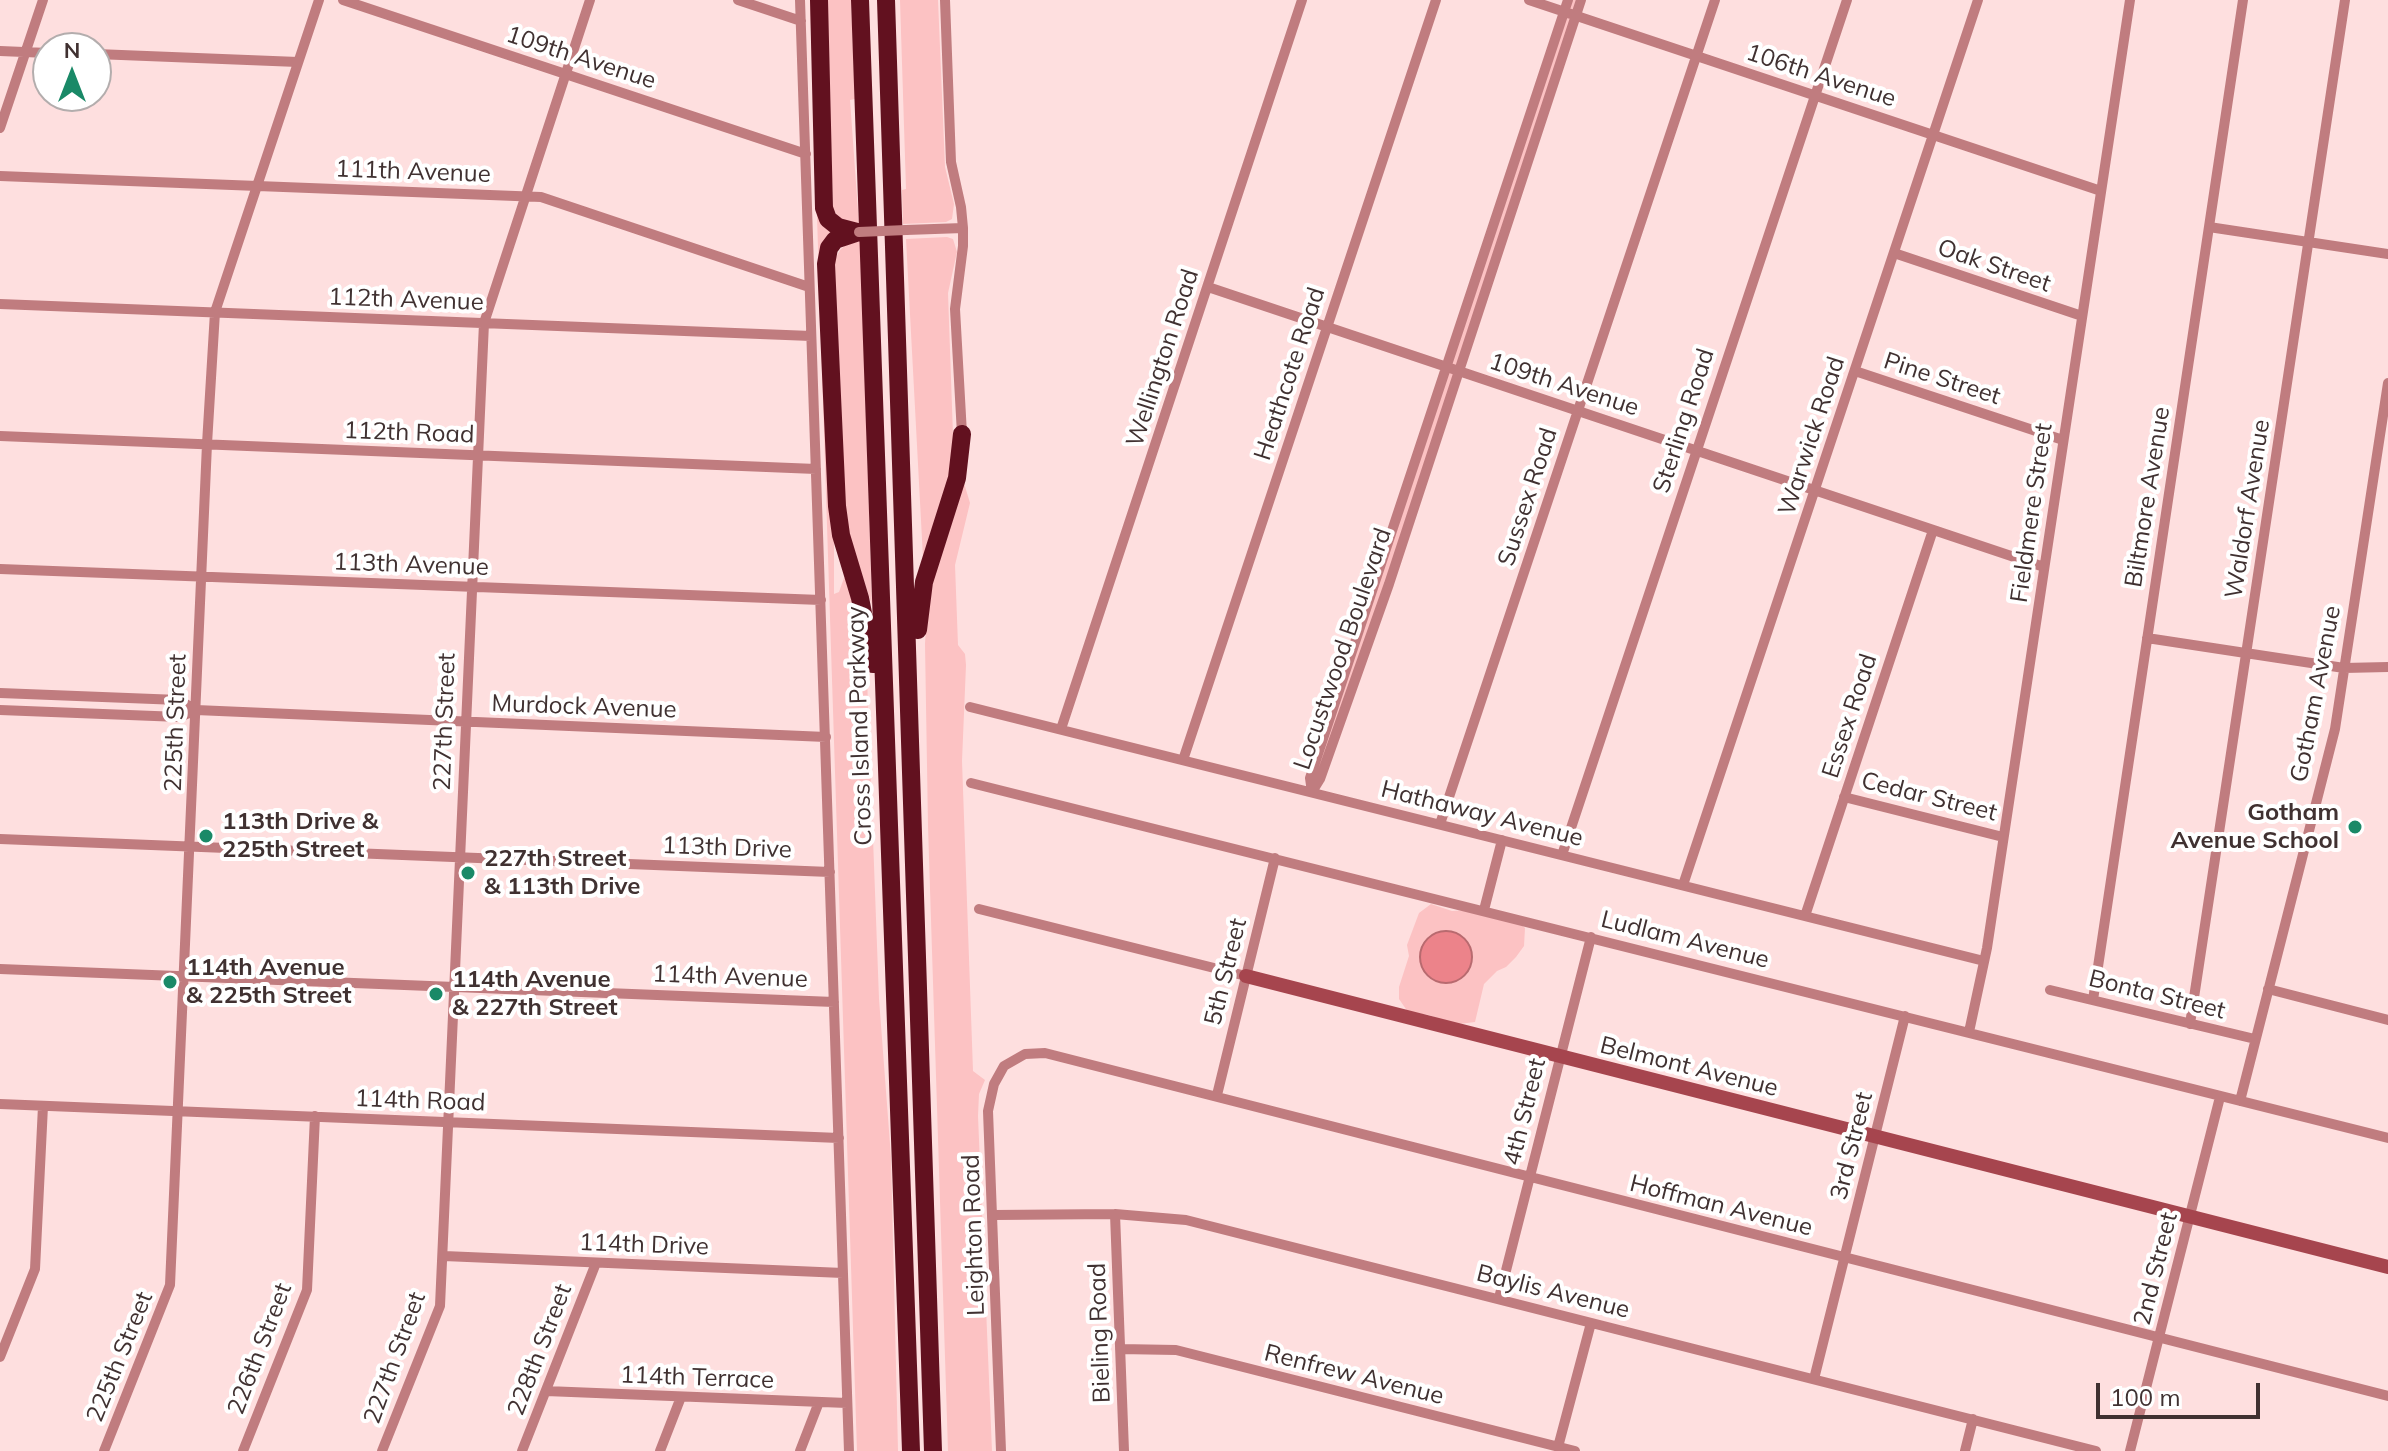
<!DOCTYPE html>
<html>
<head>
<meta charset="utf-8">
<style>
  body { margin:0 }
  #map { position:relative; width:2388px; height:1451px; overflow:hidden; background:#fedfdf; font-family:Mulish,sans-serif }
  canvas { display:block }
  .north { position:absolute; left:32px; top:32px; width:80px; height:80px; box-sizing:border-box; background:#fff; border:2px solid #b3adad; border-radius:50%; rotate:0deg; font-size:22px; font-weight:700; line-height:32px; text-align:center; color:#403131 }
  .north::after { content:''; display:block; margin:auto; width:28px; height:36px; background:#1a8967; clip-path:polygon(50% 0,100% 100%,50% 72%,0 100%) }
  .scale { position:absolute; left:2096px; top:1383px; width:164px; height:36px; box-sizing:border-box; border:4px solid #403131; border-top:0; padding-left:10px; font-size:24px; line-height:28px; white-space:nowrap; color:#403131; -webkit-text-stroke:6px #fff; paint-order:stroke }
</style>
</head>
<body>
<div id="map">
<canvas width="2388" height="1451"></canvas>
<div class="north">N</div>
<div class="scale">100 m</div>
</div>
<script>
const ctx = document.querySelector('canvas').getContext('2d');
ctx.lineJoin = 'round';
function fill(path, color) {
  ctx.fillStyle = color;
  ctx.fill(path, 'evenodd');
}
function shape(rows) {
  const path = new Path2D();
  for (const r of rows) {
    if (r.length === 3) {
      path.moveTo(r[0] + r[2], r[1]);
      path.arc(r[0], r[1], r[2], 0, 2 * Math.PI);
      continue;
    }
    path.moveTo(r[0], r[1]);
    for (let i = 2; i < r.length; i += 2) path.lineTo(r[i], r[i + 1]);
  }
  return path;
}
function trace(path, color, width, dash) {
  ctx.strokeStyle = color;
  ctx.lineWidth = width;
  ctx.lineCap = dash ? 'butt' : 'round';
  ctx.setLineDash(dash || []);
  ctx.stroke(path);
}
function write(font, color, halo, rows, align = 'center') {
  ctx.font = font + ' Mulish,sans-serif';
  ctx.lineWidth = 8;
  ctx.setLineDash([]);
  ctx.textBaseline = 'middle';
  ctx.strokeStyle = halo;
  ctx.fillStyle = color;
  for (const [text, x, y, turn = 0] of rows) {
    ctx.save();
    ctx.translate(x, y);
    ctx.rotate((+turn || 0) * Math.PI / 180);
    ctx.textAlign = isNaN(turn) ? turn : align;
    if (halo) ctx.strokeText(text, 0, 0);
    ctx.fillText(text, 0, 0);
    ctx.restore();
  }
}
fill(shape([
  [810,0,834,233,834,594,839,592,844,578,848,579,866,651,879,999,891,1157,898,1451,857,1451],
  [826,0,851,0,855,99,850,100,859,225,841,221,833,209],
  [900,0,938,0,945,167,954,204,952,219,946,222,903,224,902,190,906,189],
  [1568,0,1581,0,1320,779,1310,778],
  [947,237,953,239,957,252,948,293,954,464,923,558,906,239],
  [860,241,861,256,872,605,848,533,844,500,834,261,840,250,849,242],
  [964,483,970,503,955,565,958,645,965,654,966,665,962,761,973,1071,985,1080,979,1094,978,1116,992,1451,948,1451,928,826,925,644,928,595],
  [1431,904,1452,911,1470,910,1519,922,1525,928,1524,946,1516,957,1506,967,1497,971,1484,984,1475,1022,1459,1024,1447,1022,1429,1015,1408,1012,1399,999,1399,987,1409,956,1407,945,1419,913]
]), '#fcc2c3');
const water = shape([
  [1446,957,26]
]);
fill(water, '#ec838a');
trace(water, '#b86a6f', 2);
trace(shape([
  [343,0,806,154],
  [738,0,801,21],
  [800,0,849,1451],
  [945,0,951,162,961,207,963,228,963,246,955,309,962,434],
  [1529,0,2101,191],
  [0,51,48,53],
  [96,54,298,62],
  [0,128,43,0],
  [0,176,541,197,809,287],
  [2209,227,2388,254],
  [906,230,963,228],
  [1894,253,2082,316],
  [1208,287,2044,567],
  [0,304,811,336],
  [1855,371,2063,440],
  [0,436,816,469],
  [0,569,821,600],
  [2147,638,2344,668,2388,667],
  [0,693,179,700,196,710,180,717,0,710],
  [970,707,1984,961],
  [196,710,826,737],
  [1061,729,1302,0],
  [1183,760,1436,0],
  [971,783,2388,1138],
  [1312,792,1320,779,1389,584,1581,0],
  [1312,792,1310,778,1568,0],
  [1844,797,2003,837],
  [1440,824,1715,0],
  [0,839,830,872],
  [1562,855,1847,0],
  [1683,885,1978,0],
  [979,909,1246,976],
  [1484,910,1502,840],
  [1805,916,1933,530],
  [0,969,834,1002],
  [2268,989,2388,1020],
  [2050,990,2255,1039],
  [2093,1000,2243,0],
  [2190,1024,2345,0],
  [1969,1032,1987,948,2130,0],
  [1217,1095,1275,858],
  [2240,1101,2335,729,2388,383],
  [0,1104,839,1138],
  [1115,1214,1124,1451],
  [994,1215,1115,1214,1186,1220,2096,1451],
  [444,1256,843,1273],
  [1499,1298,1591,937],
  [1120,1349,1176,1350,1575,1451],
  [0,1357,35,1269,43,1106],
  [1814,1379,1905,1016],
  [546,1391,847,1403],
  [1558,1447,1591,1323],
  [104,1451,170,1285,207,444,215,312,319,0],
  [243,1451,307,1290,315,1116],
  [382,1451,440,1306,484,323,590,0],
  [522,1451,596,1263],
  [660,1451,681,1397],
  [800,1451,819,1402],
  [1001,1451,988,1111,994,1084,1004,1066,1025,1054,1045,1053,2388,1396],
  [1965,1451,1973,1419],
  [2130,1451,2220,1097]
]), '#c07c7f', 10);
trace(shape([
  [1246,976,2388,1267]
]), '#a6454e', 14);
trace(shape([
  [819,0,824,208,828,219,838,227,857,232],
  [860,0,911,1451],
  [886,0,933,1451],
  [859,232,835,240,829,248,826,264,837,506,841,535,860,598,873,664],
  [918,630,924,582,957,478,962,434]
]), '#62111f', 18);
trace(shape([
  [859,232,906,230]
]), '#c07c7f', 10);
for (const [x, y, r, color] of [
  [2355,827,8,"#1a8967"],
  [206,836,8,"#1a8967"],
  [468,873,8,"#1a8967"],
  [170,982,8,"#1a8967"],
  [436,994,8,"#1a8967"]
]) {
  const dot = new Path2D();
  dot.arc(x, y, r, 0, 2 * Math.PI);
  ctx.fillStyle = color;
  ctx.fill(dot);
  trace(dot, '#fff', 3);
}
write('24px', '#403131', '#fff', [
  ["109th Avenue",581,58,18],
  ["106th Avenue",1821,76,18],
  ["111th Avenue",413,172,2],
  ["Oak Street",1994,266,19],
  ["112th Avenue",406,300,2],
  ["Wellington Road",1163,358,-72],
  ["Heathcote Road",1290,374,-72],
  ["Pine Street",1942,379,18],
  ["109th Avenue",1564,385,18],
  ["Sterling Road",1684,421,-72],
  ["112th Road",409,433,2],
  ["Warwick Road",1812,436,-72],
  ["Sussex Road",1528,497,-72],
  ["Biltmore Avenue",2148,497,-81],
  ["Waldorf Avenue",2248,509,-81],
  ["Fieldmere Street",2032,513,-82],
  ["113th Avenue",411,565,2],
  ["Locustwood Boulevard",1343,649,-71],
  ["Gotham Avenue",2316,694,-79],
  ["Murdock Avenue",584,707,2],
  ["Essex Road",1850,716,-72],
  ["227th Street",445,722,-88],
  ["225th Street",176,723,-88],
  ["Cross Island Parkway",860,726,-92],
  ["Cedar Street",1929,797,14],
  ["Hathaway Avenue",1482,814,14],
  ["113th Drive",727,848,2],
  ["Ludlam Avenue",1685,940,14],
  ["5th Street",1226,972,-76],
  ["114th Avenue",730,977,2],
  ["Bonta Street",2157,995,14],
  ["Belmont Avenue",1689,1067,14],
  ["114th Road",420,1101,2],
  ["4th Street",1525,1112,-76],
  ["3rd Street",1852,1146,-76],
  ["Hoffman Avenue",1721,1206,14],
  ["Leighton Road",974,1235,-92],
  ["114th Drive",644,1245,2],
  ["2nd Street",2156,1269,-76],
  ["Baylis Avenue",1553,1292,14],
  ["Bieling Road",1100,1333,-92],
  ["226th Street",260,1349,-69],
  ["228th Street",540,1350,-69],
  ["225th Street",120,1357,-68],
  ["227th Street",395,1358,-70],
  ["Renfrew Avenue",1354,1375,14],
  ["114th Terrace",697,1378,2]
]);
write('bold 24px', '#403131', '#fff', [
  ["Gotham",2339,813,"right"],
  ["Avenue School",2339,841,"right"],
  ["113th Drive &",222,822],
  ["225th Street",222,850],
  ["227th Street",484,859],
  ["& 113th Drive",484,887],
  ["114th Avenue",186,968],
  ["& 225th Street",186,996],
  ["114th Avenue",452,980],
  ["& 227th Street",452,1008]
], 'left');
</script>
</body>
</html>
